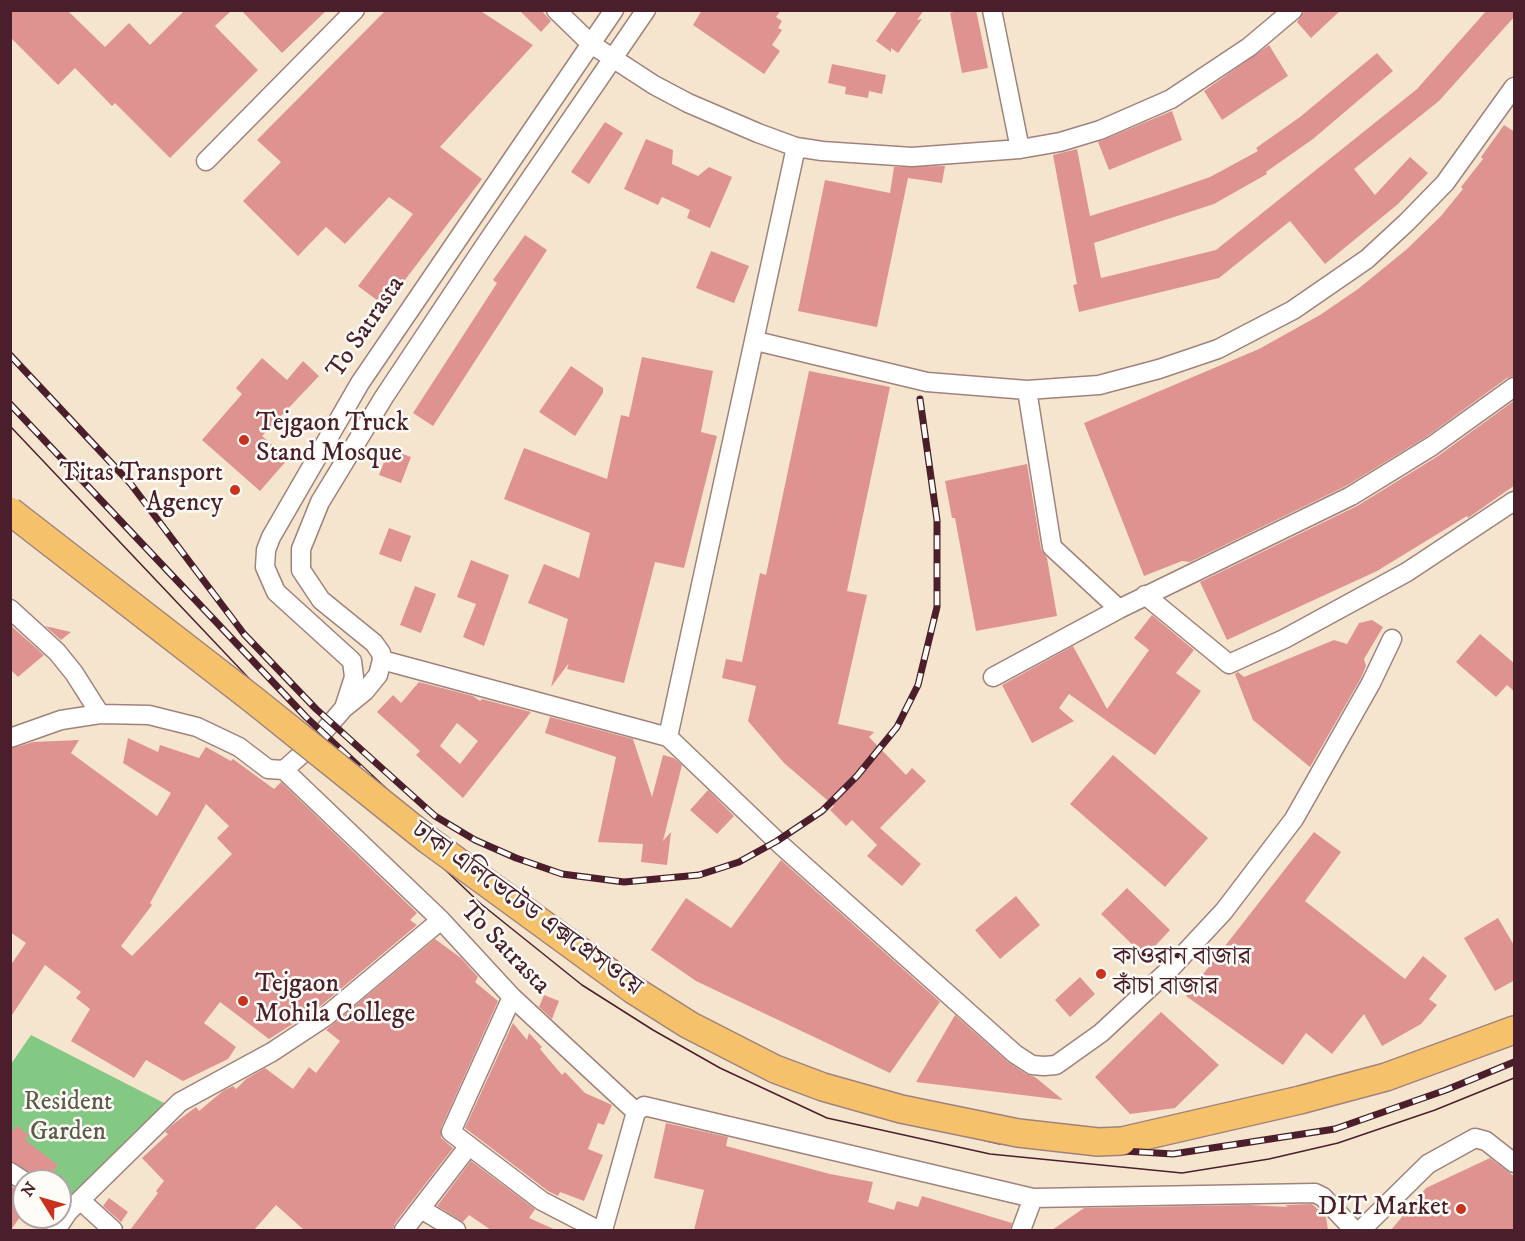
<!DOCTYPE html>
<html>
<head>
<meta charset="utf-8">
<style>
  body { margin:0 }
  #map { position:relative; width:1525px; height:1241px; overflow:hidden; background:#f6e5ce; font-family:"IM FELL DW Pica",serif }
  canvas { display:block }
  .frame { position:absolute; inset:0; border:12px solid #4a1f2b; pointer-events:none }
  .north { position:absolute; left:12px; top:1169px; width:60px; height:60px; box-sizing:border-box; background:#fdfcf7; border:2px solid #b5a4a5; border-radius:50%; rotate:307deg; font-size:16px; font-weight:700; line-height:24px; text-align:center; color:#4a1f2b }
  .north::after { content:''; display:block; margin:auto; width:21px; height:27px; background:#c8321e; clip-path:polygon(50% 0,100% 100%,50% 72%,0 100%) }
</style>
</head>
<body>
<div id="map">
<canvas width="1525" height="1241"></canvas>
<div class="frame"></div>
<div class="north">N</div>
</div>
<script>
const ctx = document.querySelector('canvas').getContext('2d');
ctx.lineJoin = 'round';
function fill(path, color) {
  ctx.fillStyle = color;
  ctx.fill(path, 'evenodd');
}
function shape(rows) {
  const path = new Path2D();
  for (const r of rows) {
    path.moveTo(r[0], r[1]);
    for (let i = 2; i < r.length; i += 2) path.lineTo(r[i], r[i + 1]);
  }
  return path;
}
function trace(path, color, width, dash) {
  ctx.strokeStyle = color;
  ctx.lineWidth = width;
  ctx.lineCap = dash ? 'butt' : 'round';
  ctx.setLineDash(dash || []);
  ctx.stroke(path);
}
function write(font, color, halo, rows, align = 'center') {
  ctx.font = font + ' "IM FELL DW Pica","Noto Serif Bengali",serif';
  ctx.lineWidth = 5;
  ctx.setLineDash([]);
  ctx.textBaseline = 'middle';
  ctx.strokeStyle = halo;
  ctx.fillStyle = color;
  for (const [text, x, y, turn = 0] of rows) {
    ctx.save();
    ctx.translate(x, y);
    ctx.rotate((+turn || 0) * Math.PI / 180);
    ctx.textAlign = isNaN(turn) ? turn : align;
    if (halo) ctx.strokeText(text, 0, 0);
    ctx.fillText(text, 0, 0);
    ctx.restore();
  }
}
fill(shape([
  [31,1035,170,1106,63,1204,60,1202,60,1181,28,1181,11,1169,11,1064]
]), '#84c983');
fill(shape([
  [10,10,67,10,105,47,129,23,150,45,185,10,232,10,215,26,258,70,170,158,115,103,112,106,75,68,58,85,10,37],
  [241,10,327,10,282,53],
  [386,10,479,10,533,45,440,147,482,179,385,306,358,286,413,214,389,197,345,244,326,227,298,256,243,201,281,162,257,140],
  [519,10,541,10,551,21,541,32],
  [702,10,781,10,776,17,782,21,778,28,782,30,772,45,780,51,764,74,693,25],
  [898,10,924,10,917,20,922,19,898,53,891,48,891,52,876,41],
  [961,10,976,10,988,68,962,73,950,13],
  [1305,10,1341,10,1311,38,1297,22],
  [1487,10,1515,10,1515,16,1439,101,1354,169,1375,195,1410,157,1428,173,1398,204,1325,264,1290,221,1219,278,1079,312,1073,285,1077,284,1053,155,1077,149,1090,216,1158,195,1210,177,1258,151,1256,148,1300,117,1377,53,1393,71,1313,139,1266,172,1267,174,1214,204,1094,243,1101,278,1216,250,1417,89],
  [1269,45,1288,76,1222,120,1204,91],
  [832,64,886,75,882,94,869,91,868,98,845,94,846,87,828,83],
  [1172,111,1182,140,1109,170,1098,142],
  [605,122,623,133,589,184,571,172],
  [1504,125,1515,132,1515,376,1507,378,1426,437,1346,486,1190,562,1182,561,1144,576,1084,423,1259,349,1320,315,1358,289,1407,249,1441,216,1463,189,1461,187,1483,159,1481,157],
  [646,139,673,150,672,164,698,176,709,167,732,177,710,228,687,218,690,210,662,197,658,205,624,189],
  [945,166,942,183,908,178,877,327,798,311,825,180,890,193,894,167],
  [525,235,547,250,433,426,413,413,497,283,493,280],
  [711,251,749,266,734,303,696,288],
  [642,357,713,371,701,432,717,436,684,568,655,562,624,683,567,669,569,663,551,687,568,619,528,603,544,564,579,578,590,533,504,499,524,448,607,479,621,415,629,417],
  [262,358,287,380,303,361,319,376,262,436,288,459,260,491,202,440,242,394,236,388],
  [571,366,603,388,603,393,575,436,539,412],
  [809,371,890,387,847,591,867,595,838,724,874,732,869,737,906,775,912,768,926,781,880,828,921,864,902,886,867,856,877,845,852,820,846,826,830,810,834,806,784,763,748,721,756,686,722,678,726,659,742,662,760,573,766,575],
  [1515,400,1515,485,1468,518,1467,516,1377,571,1227,640,1200,582,1357,506,1438,456],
  [389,449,411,457,401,483,379,475],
  [1027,464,1041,549,1047,558,1057,616,976,631,955,518,952,518,945,481],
  [389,528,411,536,401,562,379,554],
  [471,560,509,575,484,646,463,637,476,604,457,597],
  [415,586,436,594,421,633,400,625],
  [1152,615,1194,650,1176,673,1201,691,1155,755,1069,694,1059,708,1074,721,1032,743,1002,685,1073,646,1107,709,1149,650,1134,638],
  [1372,620,1383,627,1364,659,1366,666,1361,678,1310,767,1253,720,1235,674,1238,672,1244,677,1334,640,1347,644,1359,623],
  [10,625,44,655,18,677,10,669],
  [45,626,71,632,61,640],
  [1480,634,1515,664,1515,692,1507,685,1496,697,1456,662],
  [419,682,473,696,480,701,482,699,531,712,463,798,416,755,420,751,377,712,393,695,401,703],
  [457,723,478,741,460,764,440,746],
  [550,717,633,739,652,797,663,755,674,758,682,765,663,841,671,832,667,865,641,862,643,844,598,842,616,757,545,733],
  [128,738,158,752,160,745,199,758,206,747,231,761,233,759,274,789,281,782,417,913,410,920,417,925,318,1008,269,1039,220,1002,204,1023,236,1047,228,1059,183,1081,146,1060,134,1078,71,1041,90,1009,76,998,81,992,45,965,10,1018,10,966,26,943,10,932,10,749,33,742,79,740,71,753,157,816,171,793,123,763],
  [206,804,229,826,217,838,232,854,132,956,121,946,152,905,150,903],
  [1113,755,1208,838,1165,887,1070,804],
  [708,790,734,816,717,834,690,810],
  [1314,832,1341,852,1305,901,1405,979,1423,956,1447,976,1429,999,1437,1005,1421,1024,1382,1046,1364,1014,1332,1054,1306,1033,1283,1065,1186,996],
  [781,860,940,1002,890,1073,696,981,651,950,686,898,731,928],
  [1127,888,1170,930,1145,957,1101,914],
  [1016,896,1040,925,1000,959,975,930],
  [1498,918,1515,947,1515,980,1495,991,1464,938],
  [435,939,461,958,478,977,475,982,498,1001,441,1128,441,1138,453,1148,395,1223,393,1230,304,1230,276,1205,254,1230,130,1230,158,1193,156,1191,164,1181,142,1158,168,1134,165,1132,172,1125,196,1107,199,1111,223,1091,233,1086,236,1089,246,1079,265,1068,293,1089,309,1067,316,1073,340,1041,326,1030],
  [1080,977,1095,994,1070,1017,1055,1000],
  [544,995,559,1001,552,1019,539,1007],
  [1161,1012,1219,1065,1175,1108,1130,1114,1095,1077],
  [955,1015,1008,1062,1026,1074,1035,1077,1063,1100,916,1082],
  [513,1023,527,1040,529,1033,542,1047,540,1049,562,1075,565,1072,585,1093,612,1105,604,1125,598,1123,588,1149,603,1155,584,1201,560,1192,558,1196,548,1191,465,1128],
  [666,1123,728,1137,726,1146,830,1174,873,1182,868,1202,894,1210,897,1201,918,1207,922,1196,1012,1223,1010,1230,694,1230,704,1190,654,1178],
  [17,1126,29,1135,25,1140,58,1165,46,1181,35,1181,30,1172,10,1161,10,1129,13,1131],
  [1490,1158,1515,1177,1515,1230,1391,1230,1426,1188],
  [471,1161,535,1209,529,1218,556,1230,491,1230,469,1215,463,1222,437,1206],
  [10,1186,24,1192,24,1211,11,1230],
  [109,1198,128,1212,121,1222,103,1206],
  [1312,1204,1326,1217,1328,1230,1052,1230,1084,1208,1249,1205,1288,1207,1285,1205]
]), '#df9390');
const minor = shape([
  [556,10,591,44,654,85,688,103,758,133,796,147,822,151,912,157,1020,149,1060,142,1100,130,1171,99,1249,47,1293,10],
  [992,10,1020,149],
  [206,161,355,10],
  [756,341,927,382,1027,390],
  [1145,595,1229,664,1284,639,1407,572,1514,501],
  [10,609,57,652,74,673,100,714],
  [1119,609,1052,547,1027,390,1099,385,1159,369,1218,349,1293,310,1367,259,1407,222,1445,183,1514,87],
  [382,660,668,737,781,845,1015,1054,1032,1065,1044,1066,1056,1065,1101,1033,1170,969,1224,911,1294,819,1371,683,1392,639],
  [993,677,1119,609,1351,496,1432,446,1514,387],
  [344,708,354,677,352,661,276,592,265,567,266,550,271,537,360,383,614,10],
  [668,737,796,147],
  [10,738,61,720,100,714,149,715,197,727,239,747,268,769,284,770],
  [284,770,313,744,344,708,365,691,378,675,382,660,381,653,374,643,321,600,301,570,301,549,320,502,384,397,485,245,646,10],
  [284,770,441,920,512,997,636,1112],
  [512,997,451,1132,542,1201,598,1230],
  [10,1172,24,1181],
  [80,1200,113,1230],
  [421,1209,456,1230],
  [56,1230,68,1212,180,1102,272,1052,325,1017,441,920],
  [404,1230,468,1147],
  [603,1230,636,1112,644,1106,1033,1198,1315,1193,1323,1197,1354,1230],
  [1021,1230,1033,1198],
  [1361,1230,1428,1164,1475,1138,1486,1141,1514,1163]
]);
const highway = shape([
  [1122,1141,1300,1100,1386,1077,1514,1030]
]);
trace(minor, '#a0827c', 21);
trace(highway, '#a0827c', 30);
trace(minor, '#fff', 18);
trace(highway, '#f5c16b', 27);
trace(shape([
  [10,426,296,728,481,904,582,985,653,1030,720,1068,827,1118,990,1154,1182,1173,1269,1159,1338,1143,1435,1110,1514,1078]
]), '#4a1f2b', 1.5);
const rail = shape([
  [10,355,130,483,244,634,316,709,435,816,475,840,516,858,562,874,624,882,699,875,739,862,777,841,822,811,857,776,897,727,918,685,937,607,937,520,920,399],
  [10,404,306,717,492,891,624,994,657,1017,726,1056,833,1101,999,1141,1042,1146,1173,1154,1335,1129,1446,1090,1514,1062]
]);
trace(rail, '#4a1f2b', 7);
trace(rail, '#fdfcf7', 4.5, [14]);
const highwayBridge = shape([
  [10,511,255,701,428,840,632,989,689,1025,775,1069,823,1087,901,1109,1018,1133,1098,1142,1122,1141]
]);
trace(highwayBridge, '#a0827c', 30, []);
trace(highwayBridge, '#f5c16b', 27);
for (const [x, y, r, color] of [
  [244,440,6,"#c8321e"],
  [235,490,6,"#c8321e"],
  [1101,974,6,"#c8321e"],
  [243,1001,6,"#c8321e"],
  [1461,1209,6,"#c8321e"]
]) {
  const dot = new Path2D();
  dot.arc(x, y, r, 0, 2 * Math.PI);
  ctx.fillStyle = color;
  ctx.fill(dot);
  trace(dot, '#fdfcf7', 2);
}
write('26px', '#4a1f2b', '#fdfcf7', [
  ["To Satrasta",367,328,-56],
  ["ঢাকা এলিভেটেড এক্সপ্রেসওয়ে",526,910,36],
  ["To Satrasta",504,949,46]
]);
write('26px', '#4a1f2b', '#fdfcf7', [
  ["Tejgaon Truck",256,425],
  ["Stand Mosque",256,455],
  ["Titas Transport",223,475,"right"],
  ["Agency",223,505,"right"],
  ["কাওরান বাজার",1113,959],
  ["কাঁচা বাজার",1113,989],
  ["Tejgaon",255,986],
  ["Mohila College",255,1016],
  ["DIT Market",1449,1209,"right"]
], 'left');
write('26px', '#5e5a4a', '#fdfcf7', [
  ["Resident",68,1104],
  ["Garden",68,1134]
]);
</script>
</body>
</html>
